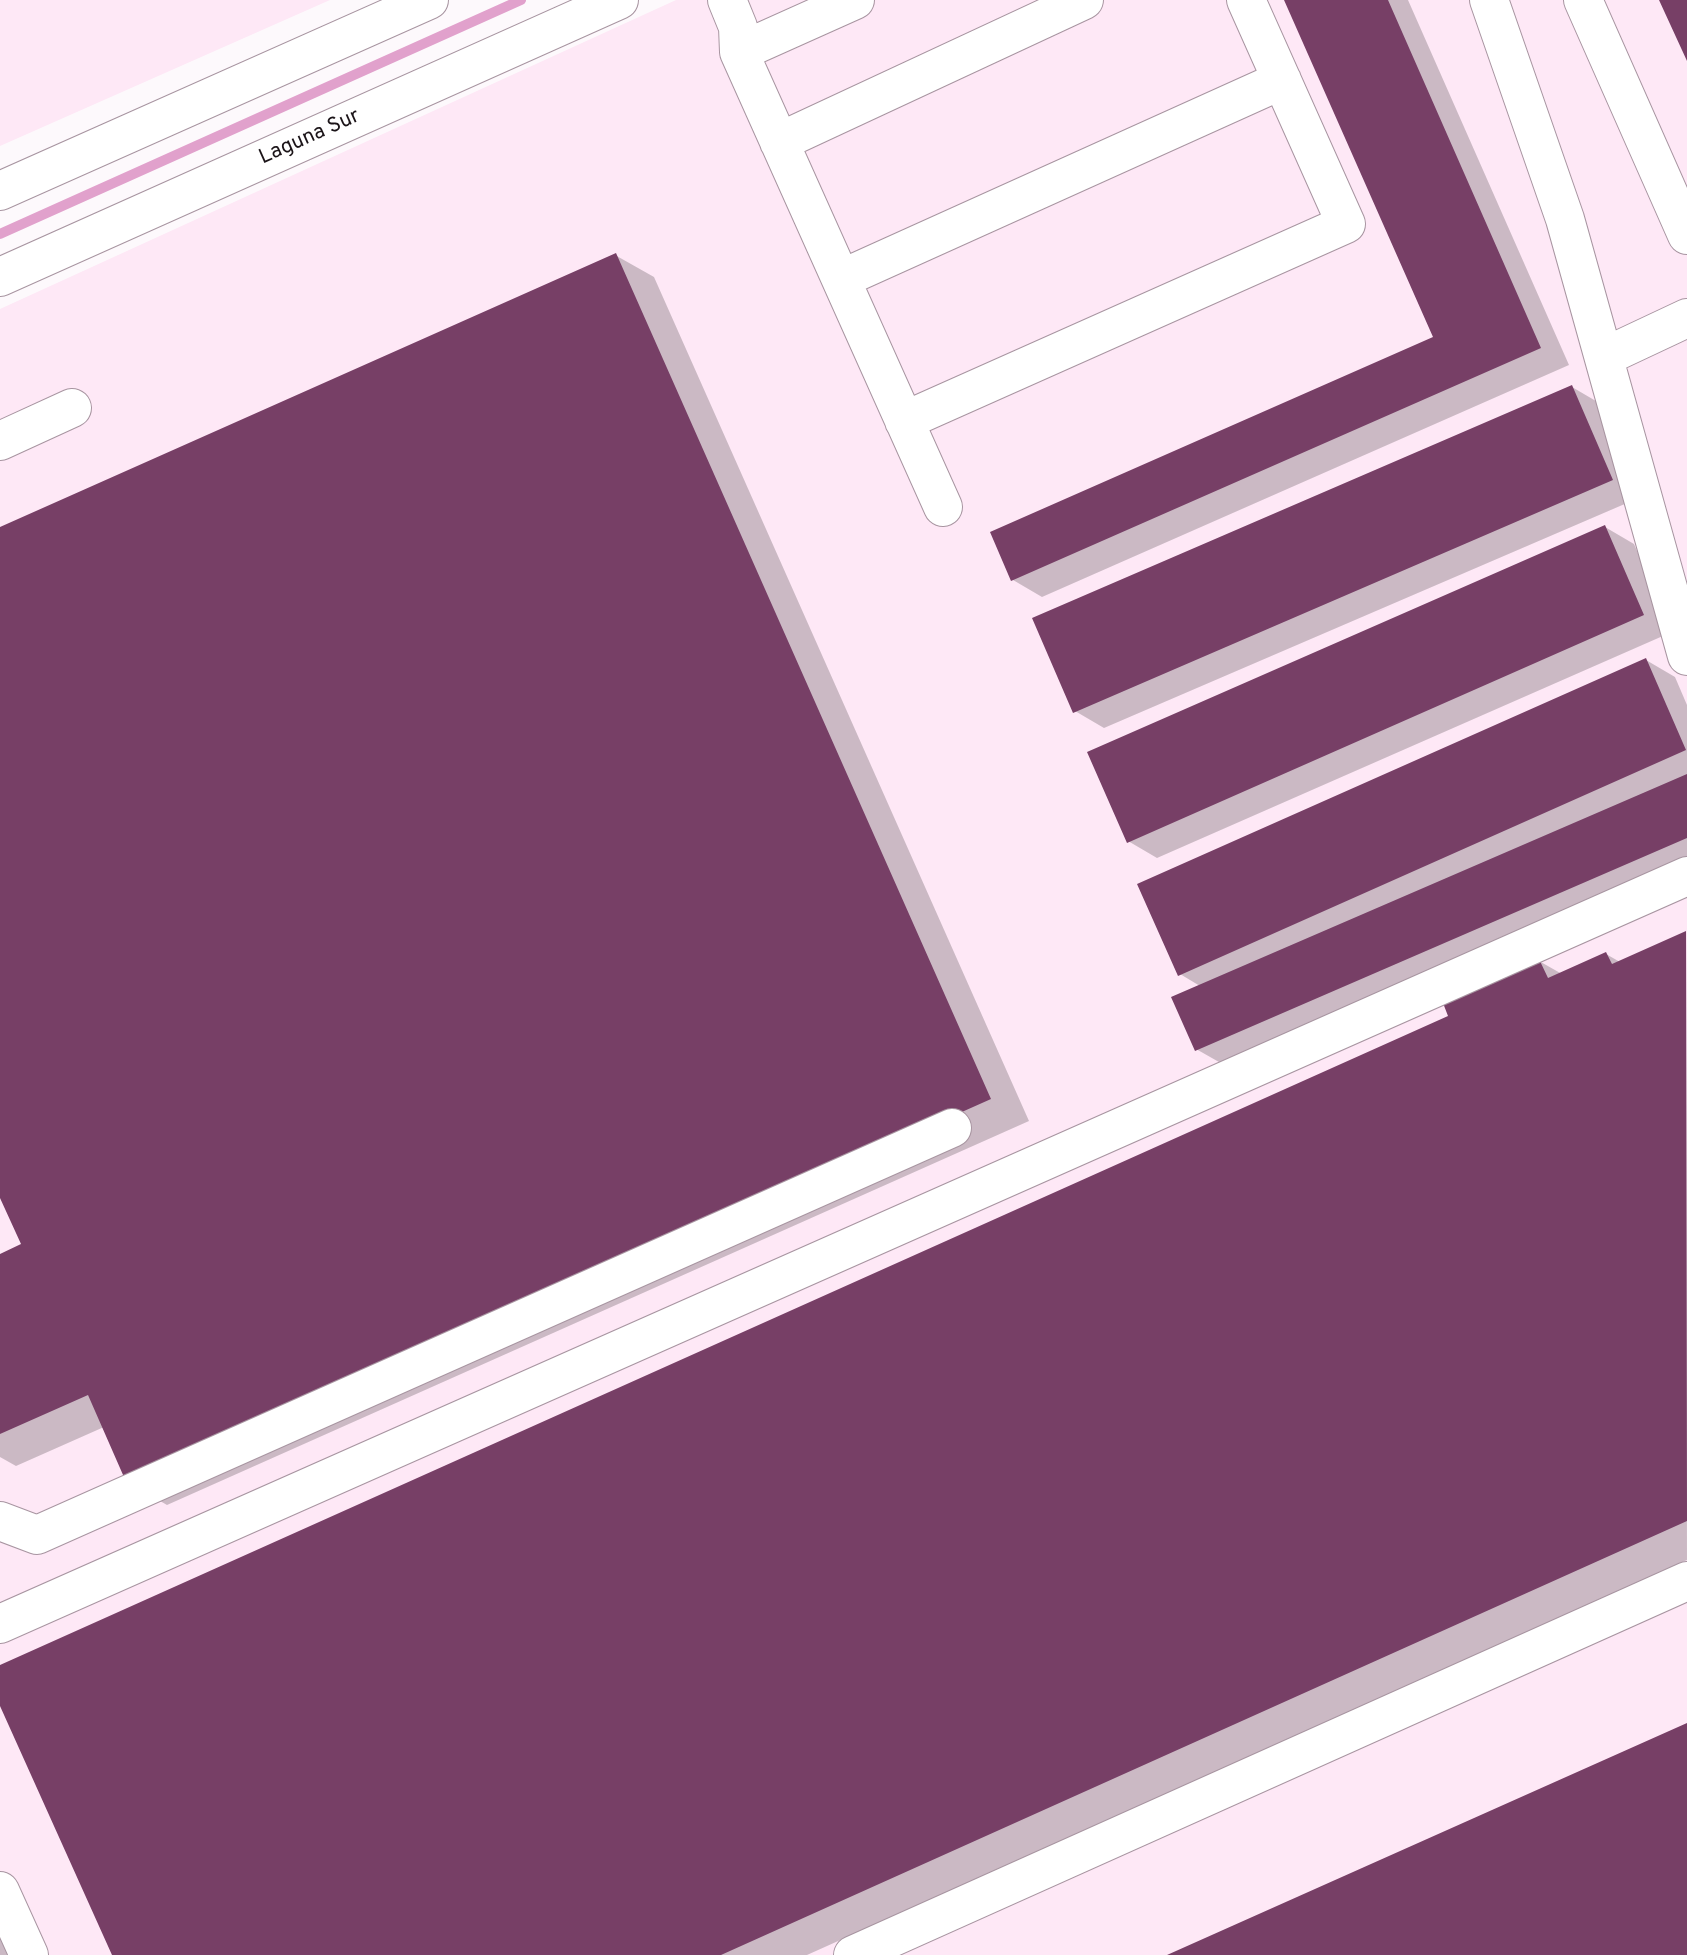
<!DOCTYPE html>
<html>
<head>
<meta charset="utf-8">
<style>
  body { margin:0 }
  canvas { display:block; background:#fdf9fc }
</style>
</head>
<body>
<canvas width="1687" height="1955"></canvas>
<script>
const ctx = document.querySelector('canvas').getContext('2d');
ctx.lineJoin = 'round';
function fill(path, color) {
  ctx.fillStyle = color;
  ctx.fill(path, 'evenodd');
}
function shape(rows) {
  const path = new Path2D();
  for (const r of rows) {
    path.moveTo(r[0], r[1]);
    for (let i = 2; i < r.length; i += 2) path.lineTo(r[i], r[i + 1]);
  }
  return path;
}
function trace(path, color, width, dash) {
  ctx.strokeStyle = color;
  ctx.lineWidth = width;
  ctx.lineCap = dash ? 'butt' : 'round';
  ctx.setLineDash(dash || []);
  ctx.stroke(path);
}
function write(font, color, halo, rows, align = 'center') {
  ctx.font = font + ' Overpass,sans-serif';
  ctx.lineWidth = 7;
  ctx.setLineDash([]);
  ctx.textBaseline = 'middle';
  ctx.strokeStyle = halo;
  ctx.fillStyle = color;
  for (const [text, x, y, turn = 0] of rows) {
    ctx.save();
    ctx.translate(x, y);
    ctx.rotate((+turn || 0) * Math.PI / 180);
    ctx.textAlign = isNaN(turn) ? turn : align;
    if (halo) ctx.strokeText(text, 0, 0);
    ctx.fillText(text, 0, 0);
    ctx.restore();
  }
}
fill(shape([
  [0,0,330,0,0,146],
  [676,0,1687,0,1687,1955,0,1955,0,309]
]), '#fee8f6');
fill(shape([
  [1286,0,1408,0,1569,365,1042,597,1013,580,992,533,1435,338],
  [615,255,654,277,1029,1121,167,1505,129,1483,104,1427,16,1466,0,1457,0,1256,23,1245,0,1193,0,529],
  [1572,387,1601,404,1641,497,1104,728,1075,711],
  [1605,527,1634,544,1672,632,1157,858,1128,841],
  [1646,660,1675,677,1687,705,1687,867,1226,1066,1196,1049,1200,986,1180,974],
  [1686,933,1687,1560,807,1955,114,1955,0,1701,0,1667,1451,1017,1539,961,1562,974,1606,954,1620,962],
  [0,1895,27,1955,0,1955]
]), '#0003');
trace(shape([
  [0,234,521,0]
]), '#e1a1cc', 10);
fill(shape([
  [1284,0,1388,0,1541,348,1011,581,990,532,1433,337],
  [1659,0,1687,0,1687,61],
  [616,253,991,1099,127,1484,88,1395,0,1434,0,1254,21,1244,0,1198,0,527],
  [1572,385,1613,480,1073,713,1032,618],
  [1605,525,1644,615,1127,843,1087,752],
  [1646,658,1686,750,1178,976,1137,884],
  [1687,774,1687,838,1195,1051,1171,997],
  [1686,931,1687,1521,721,1955,112,1955,0,1706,0,1665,1448,1016,1443,1003,1539,959,1548,978,1606,952,1612,964],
  [1687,1723,1687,1955,1167,1955]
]), '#773f66');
const minor = shape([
  [727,0,738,27,739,52,943,507],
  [1489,0,1565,219,1687,656],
  [1583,0,1687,235],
  [739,52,855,0],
  [779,142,1084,0],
  [0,191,429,0],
  [0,277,619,0],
  [841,279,1282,80],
  [1604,357,1687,318],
  [904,421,1346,224,1246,0],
  [0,441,72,408],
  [0,1521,37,1535,952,1128],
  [0,1624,1687,876],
  [0,1891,29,1955],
  [853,1955,1687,1581]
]);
trace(minor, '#a895a1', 40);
trace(minor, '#fff', 38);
write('21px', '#1b1418', '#fff', [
  ["Laguna Sur",310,138,-24]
]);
</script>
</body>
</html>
